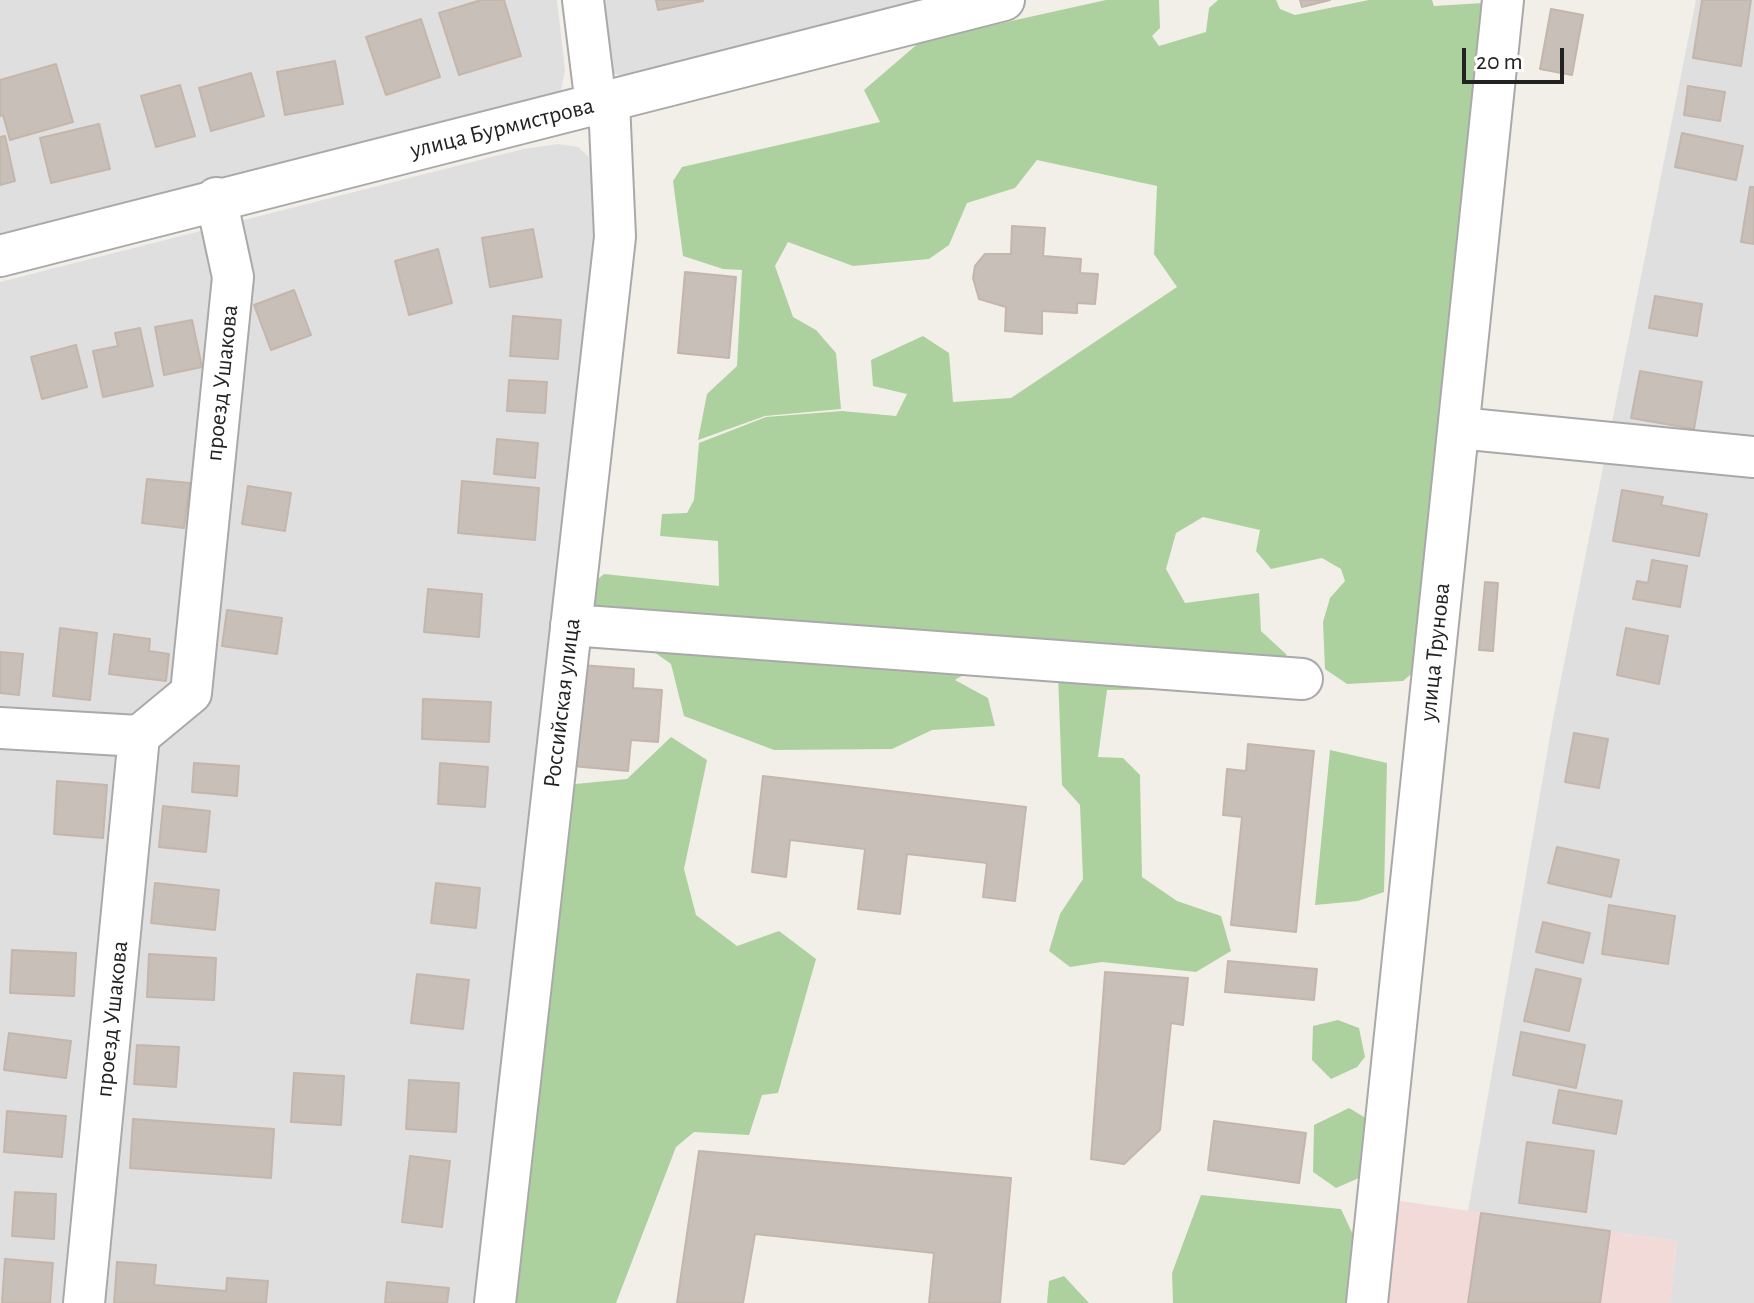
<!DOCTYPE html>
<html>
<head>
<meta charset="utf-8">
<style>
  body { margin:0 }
  #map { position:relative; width:1754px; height:1303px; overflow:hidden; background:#f2efe9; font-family:"Alegreya Sans",sans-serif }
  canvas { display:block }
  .scale { position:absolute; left:1462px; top:48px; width:102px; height:36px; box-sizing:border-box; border:4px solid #222; border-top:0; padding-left:10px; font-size:24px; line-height:28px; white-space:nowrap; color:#222; -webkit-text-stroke:6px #fff; paint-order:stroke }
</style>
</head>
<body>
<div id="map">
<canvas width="1754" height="1303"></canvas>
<div class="scale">20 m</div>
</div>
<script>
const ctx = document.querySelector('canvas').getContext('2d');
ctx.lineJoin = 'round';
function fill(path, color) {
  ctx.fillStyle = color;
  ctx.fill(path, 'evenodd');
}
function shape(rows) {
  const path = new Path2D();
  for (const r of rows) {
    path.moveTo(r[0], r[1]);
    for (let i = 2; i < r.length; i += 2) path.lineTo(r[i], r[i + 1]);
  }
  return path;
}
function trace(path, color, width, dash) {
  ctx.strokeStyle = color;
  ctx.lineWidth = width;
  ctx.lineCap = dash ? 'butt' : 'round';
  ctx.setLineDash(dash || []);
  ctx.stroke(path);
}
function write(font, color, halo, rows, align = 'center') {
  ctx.font = font + ' "Alegreya Sans",sans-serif';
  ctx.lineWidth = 6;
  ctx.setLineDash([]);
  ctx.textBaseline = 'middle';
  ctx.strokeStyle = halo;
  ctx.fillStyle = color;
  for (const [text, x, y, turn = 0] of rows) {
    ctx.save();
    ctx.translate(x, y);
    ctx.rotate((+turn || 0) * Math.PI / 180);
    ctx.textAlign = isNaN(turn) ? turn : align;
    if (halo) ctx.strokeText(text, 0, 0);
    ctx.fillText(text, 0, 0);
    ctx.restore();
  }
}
fill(shape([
  [0,0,557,0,565,70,560,95,0,239],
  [597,0,956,0,637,78,610,73],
  [1696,0,1754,0,1754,1303,1670,1303,1677,1241,1468,1211,1553,719],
  [558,144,578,147,588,156,595,181,598,216,488,1303,0,1303,0,282,523,149]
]), '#e0dfdf');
fill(shape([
  [1394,1200,1677,1241,1670,1303,1382,1303]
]), '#f2dad9');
fill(shape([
  [1106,0,1159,0,1160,28,1152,36,1159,46,1206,32,1209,8,1218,0,1276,0,1280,9,1295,15,1369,0,1432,0,1434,6,1483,3,1416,670,1403,681,1347,684,1325,669,1323,622,1330,598,1345,581,1341,569,1322,558,1271,569,1256,551,1260,530,1203,517,1176,533,1166,569,1185,603,1259,593,1261,631,1287,655,1207,689,1107,690,1098,757,1123,758,1140,775,1142,877,1177,901,1221,916,1231,951,1196,972,1102,962,1070,967,1049,951,1060,914,1083,879,1080,805,1062,785,1058,673,1016,643,955,680,988,698,995,726,932,730,892,749,774,750,684,716,671,664,599,613,588,587,604,574,719,586,718,541,660,536,662,514,687,513,694,500,699,443,766,417,842,411,896,416,907,394,873,386,871,360,923,336,949,353,953,402,1011,398,1177,287,1154,254,1157,186,1037,160,1015,188,967,203,949,245,929,259,853,266,788,242,775,266,793,317,816,330,836,353,841,409,765,416,698,440,707,394,737,366,742,270,723,269,683,256,673,181,682,167,880,122,864,90,921,41],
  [671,737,707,760,684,869,696,915,737,946,779,931,816,959,778,1093,762,1095,749,1135,694,1132,676,1147,616,1303,513,1303,565,785,627,779],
  [1330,750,1387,763,1384,892,1358,901,1315,905],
  [1338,1020,1359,1028,1365,1057,1357,1067,1331,1079,1312,1060,1313,1026],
  [1349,1108,1374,1123,1366,1175,1336,1188,1313,1172,1314,1125],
  [1201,1195,1341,1209,1354,1237,1348,1303,1173,1303,1172,1273],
  [1064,1276,1089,1303,1047,1303,1049,1281]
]), '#add19e');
const building = shape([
  [481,0,504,0,521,56,459,75,439,13,481,0],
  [656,0,703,0,703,1,658,10,656,0],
  [1300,0,1330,0,1302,7,1300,0],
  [1702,0,1751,0,1741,66,1693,58,1702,0],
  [1551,9,1583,15,1572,75,1540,69,1551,9],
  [421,19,440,77,386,95,366,37,421,19],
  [335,61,343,104,285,115,277,72,335,61],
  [56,64,73,122,10,140,3,115,0,116,0,80,56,64],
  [251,73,264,116,211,131,199,88,251,73],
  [180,85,195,136,156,147,141,96,180,85],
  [1688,86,1725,92,1720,121,1684,115,1688,86],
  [99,124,110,169,51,183,40,138,99,124],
  [1682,133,1743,146,1736,180,1675,167,1682,133],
  [5,136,15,181,0,185,0,137,5,136],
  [1750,187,1754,187,1754,244,1741,242,1750,187],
  [1012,226,1045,228,1043,256,1081,259,1080,273,1098,274,1095,304,1077,303,1077,313,1042,311,1042,334,1005,331,1006,307,979,299,973,278,975,266,985,254,1011,254,1012,226],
  [533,229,542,277,490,287,482,238,533,229],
  [438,249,452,303,409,315,395,261,438,249],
  [685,272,736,277,729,358,678,353,685,272],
  [294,290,311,335,271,350,254,305,294,290],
  [1655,296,1702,304,1697,336,1649,328,1655,296],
  [513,316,561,320,558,359,510,356,513,316],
  [192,320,202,367,164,375,155,327,192,320],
  [140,328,153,386,103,397,93,351,118,346,115,333,140,328],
  [76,345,87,387,42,399,31,357,76,345],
  [1640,371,1702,382,1694,429,1631,418,1640,371],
  [509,380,547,382,545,413,507,411,509,380],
  [497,439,538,443,535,478,494,474,497,439],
  [147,479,190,483,184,528,142,523,147,479],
  [462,481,539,488,535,540,458,533,462,481],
  [248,486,291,493,285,531,242,524,248,486],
  [1622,490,1663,497,1661,505,1707,514,1699,556,1613,541,1622,490],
  [1652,560,1687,566,1680,607,1633,599,1637,581,1648,583,1652,560],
  [1485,582,1498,583,1493,651,1479,650,1485,582],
  [428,589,482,594,479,637,424,632,428,589],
  [227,610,282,618,277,654,222,646,227,610],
  [60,628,97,633,90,700,53,696,60,628],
  [1626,628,1668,636,1659,684,1617,675,1626,628],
  [114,634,150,639,149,651,169,654,166,681,109,674,114,634],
  [0,652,23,654,19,695,0,693,0,652],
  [581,665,634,669,633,688,662,690,658,742,631,740,628,771,572,766,581,665],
  [423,699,491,702,489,742,422,739,423,699],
  [1574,733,1608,739,1599,788,1565,782,1574,733],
  [1248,744,1314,751,1296,932,1231,925,1242,817,1223,815,1227,769,1246,771,1248,744],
  [194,763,239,766,237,796,192,792,194,763],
  [440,763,488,767,485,807,438,804,440,763],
  [763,776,1026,807,1015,901,983,897,987,863,907,854,900,914,858,909,865,849,790,840,786,877,752,872,763,776],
  [57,781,107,785,103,838,54,834,57,781],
  [163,806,210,811,206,852,159,847,163,806],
  [1557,847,1619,860,1611,897,1548,883,1557,847],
  [155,883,219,890,215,930,151,923,155,883],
  [436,883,480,888,476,928,431,923,436,883],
  [1609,905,1675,916,1668,964,1602,954,1609,905],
  [1543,922,1590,933,1583,963,1536,952,1543,922],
  [12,950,76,953,74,996,10,993,12,950],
  [149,954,216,958,214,1000,147,997,149,954],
  [1228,961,1317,969,1314,1000,1225,992,1228,961],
  [1536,969,1581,979,1569,1031,1524,1021,1536,969],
  [1105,972,1188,978,1183,1025,1171,1023,1160,1130,1124,1164,1091,1159,1105,972],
  [417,974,469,980,463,1029,411,1023,417,974],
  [1521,1032,1585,1045,1576,1088,1513,1075,1521,1032],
  [9,1033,71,1041,66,1078,4,1070,9,1033],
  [137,1045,179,1047,176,1087,134,1084,137,1045],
  [294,1073,344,1076,341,1125,291,1122,294,1073],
  [409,1080,459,1083,456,1132,406,1129,409,1080],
  [1559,1090,1622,1101,1616,1134,1553,1123,1559,1090],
  [7,1111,66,1116,62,1157,4,1152,7,1111],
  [133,1119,274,1129,271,1178,130,1168,133,1119],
  [1214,1121,1306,1133,1299,1183,1208,1170,1214,1121],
  [1527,1142,1594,1151,1586,1212,1519,1203,1527,1142],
  [699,1151,1011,1178,1000,1303,929,1303,934,1253,755,1234,743,1303,677,1303,699,1151],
  [410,1156,450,1161,442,1227,402,1222,410,1156],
  [15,1192,56,1194,54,1239,12,1236,15,1192],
  [1481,1213,1610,1231,1600,1303,1468,1303,1481,1213],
  [5,1259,53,1263,50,1303,2,1303,5,1259],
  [117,1262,156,1265,154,1285,226,1291,227,1278,268,1281,266,1303,114,1303,117,1262],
  [387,1282,449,1288,447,1303,385,1303,387,1282]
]);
fill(building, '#c7bfb8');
trace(building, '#c4b6ab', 2);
const minor = shape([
  [583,0,596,105],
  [0,256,1004,0],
  [1459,428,1754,457],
  [571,625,1302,679],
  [0,728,139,736],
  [84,1303,139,736,191,693,233,277,216,198],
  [495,1303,615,237,609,102],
  [1367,1303,1503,0]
]);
trace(minor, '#a9a9a9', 44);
trace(minor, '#fff', 40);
write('24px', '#222', '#fff', [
  ["улица Бурмистрова",502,128,-14],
  ["проезд Ушакова",222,383,-84],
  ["улица Трунова",1435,652,-84],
  ["Российская улица",562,703,-83],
  ["проезд Ушакова",112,1019,-84]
]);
</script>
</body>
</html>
